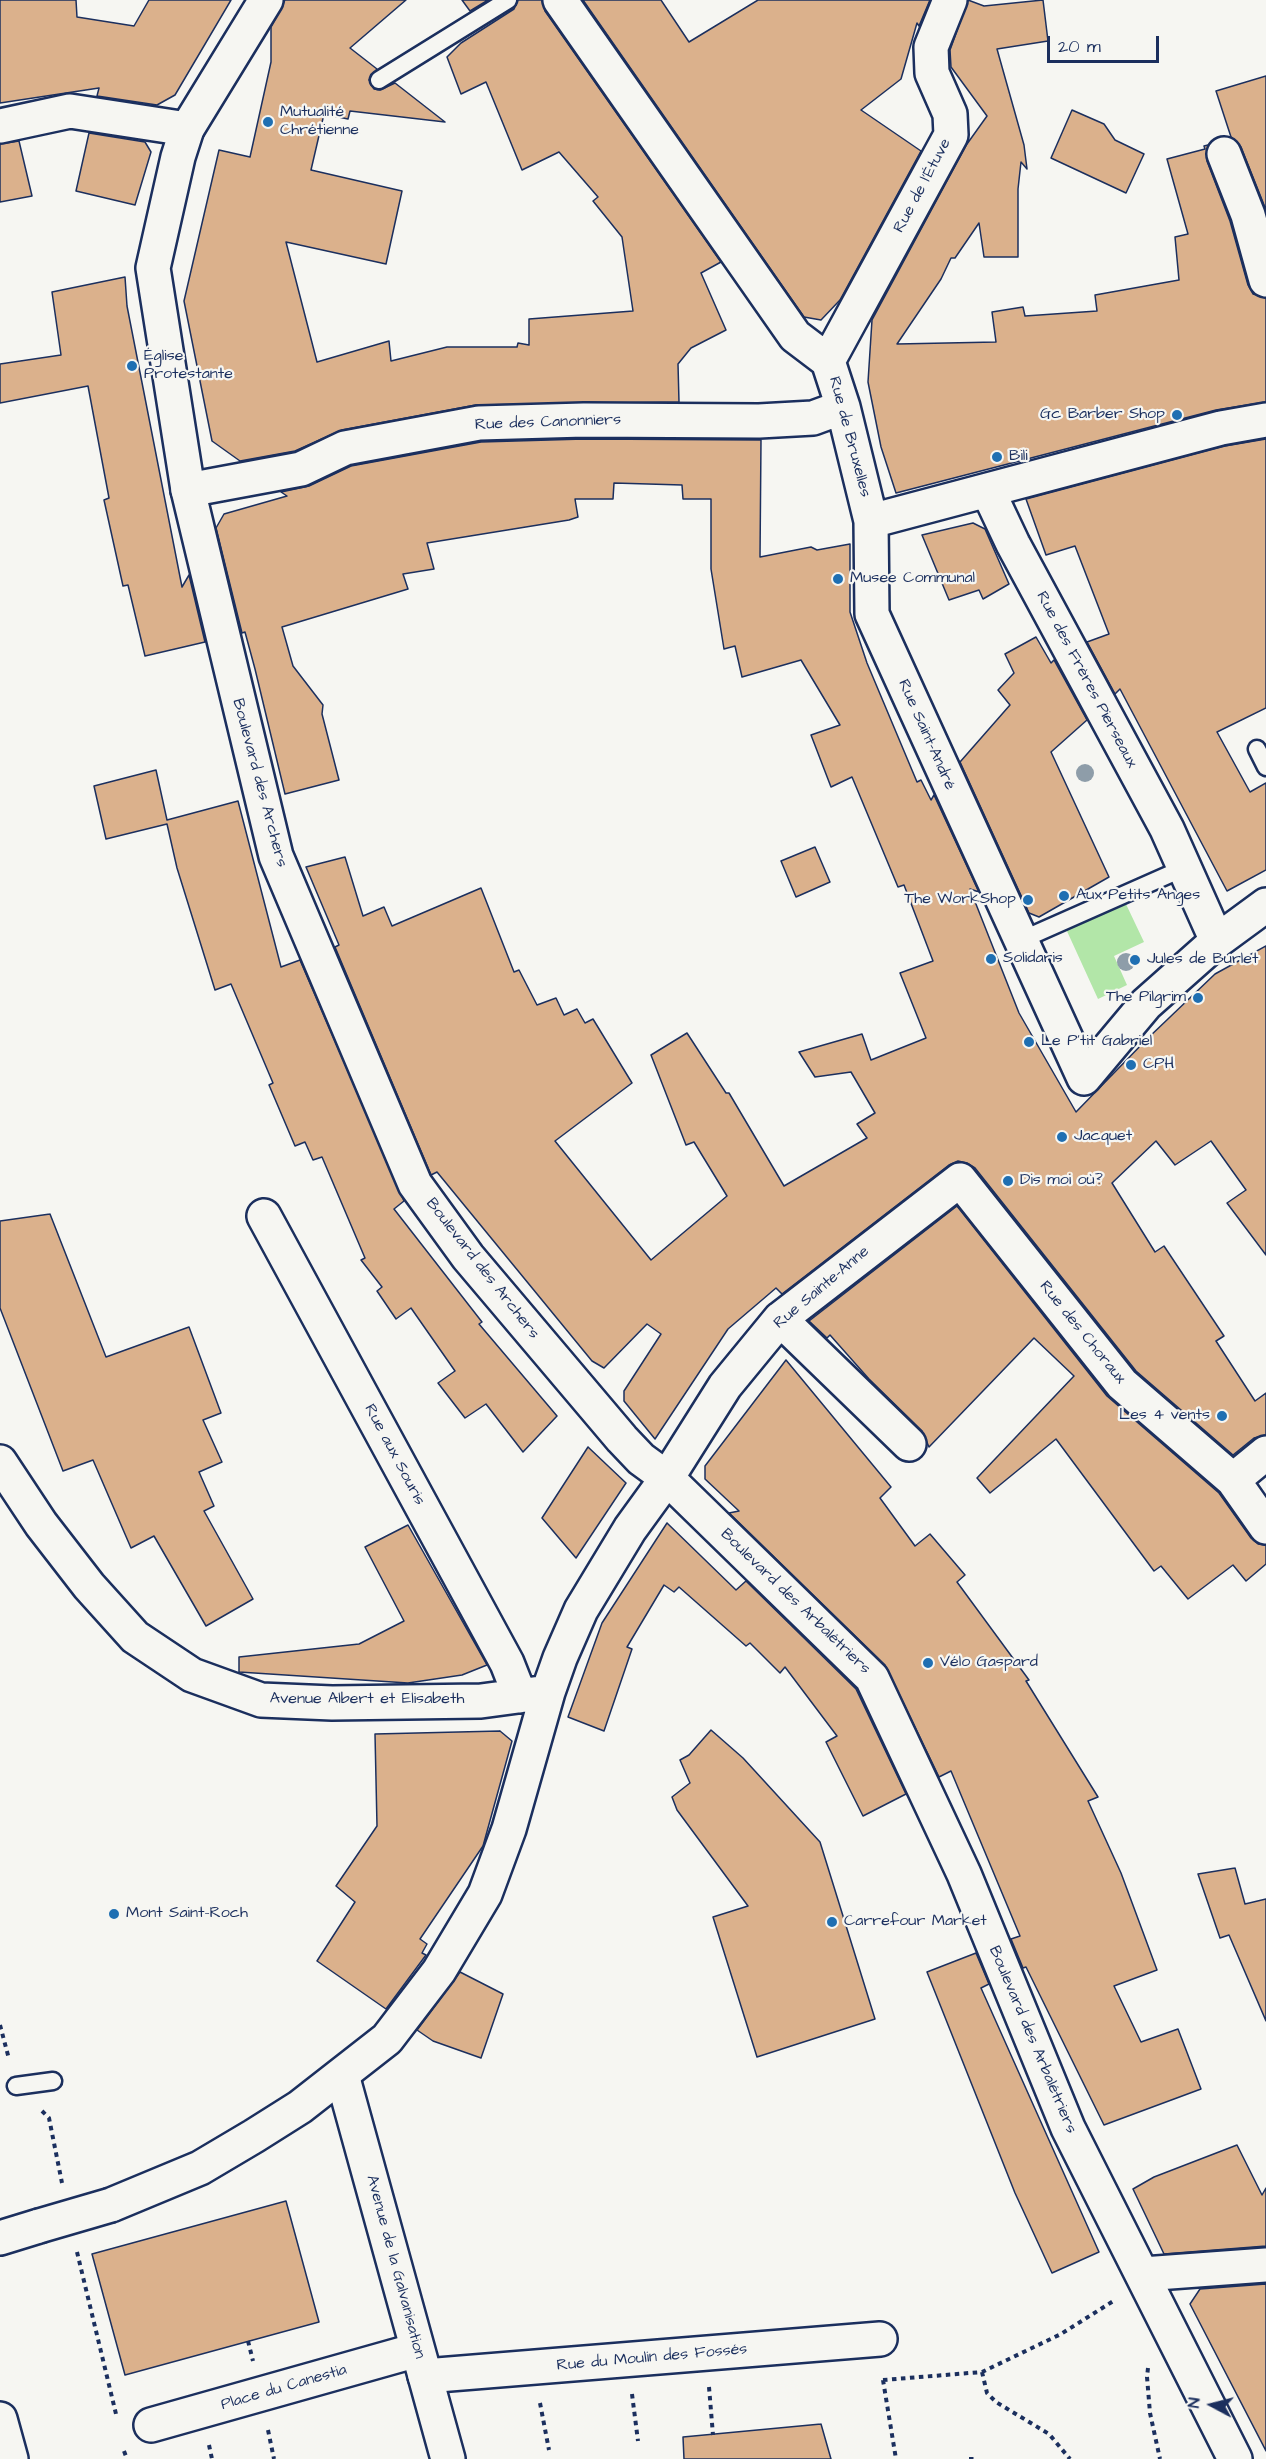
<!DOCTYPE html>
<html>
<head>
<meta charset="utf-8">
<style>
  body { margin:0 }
  #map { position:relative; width:1266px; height:2459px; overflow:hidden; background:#f6f6f2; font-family:"Architects Daughter",sans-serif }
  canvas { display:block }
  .north { position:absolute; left:1182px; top:2375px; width:60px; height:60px; -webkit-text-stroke:4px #f6f6f2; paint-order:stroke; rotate:277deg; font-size:16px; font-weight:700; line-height:24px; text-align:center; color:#1b2f5e }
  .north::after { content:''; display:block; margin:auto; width:21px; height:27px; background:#1b2f5e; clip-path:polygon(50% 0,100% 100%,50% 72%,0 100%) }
  .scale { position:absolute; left:1047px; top:36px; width:112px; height:27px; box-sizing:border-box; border:3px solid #1b2f5e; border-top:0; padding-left:8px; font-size:18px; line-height:21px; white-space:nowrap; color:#1b2f5e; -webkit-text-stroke:4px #f6f6f2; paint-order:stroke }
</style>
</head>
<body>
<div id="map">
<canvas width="1266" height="2459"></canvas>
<div class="north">N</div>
<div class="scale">20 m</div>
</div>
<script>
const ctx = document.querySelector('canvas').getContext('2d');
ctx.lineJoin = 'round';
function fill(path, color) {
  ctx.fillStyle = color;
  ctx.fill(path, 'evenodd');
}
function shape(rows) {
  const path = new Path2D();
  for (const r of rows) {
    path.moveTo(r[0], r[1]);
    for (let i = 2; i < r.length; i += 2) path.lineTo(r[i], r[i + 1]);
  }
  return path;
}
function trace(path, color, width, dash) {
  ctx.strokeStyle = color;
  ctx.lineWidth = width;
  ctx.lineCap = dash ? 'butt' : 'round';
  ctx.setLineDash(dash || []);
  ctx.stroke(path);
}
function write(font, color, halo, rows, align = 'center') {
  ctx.font = font + ' "Architects Daughter",sans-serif';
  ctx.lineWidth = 4.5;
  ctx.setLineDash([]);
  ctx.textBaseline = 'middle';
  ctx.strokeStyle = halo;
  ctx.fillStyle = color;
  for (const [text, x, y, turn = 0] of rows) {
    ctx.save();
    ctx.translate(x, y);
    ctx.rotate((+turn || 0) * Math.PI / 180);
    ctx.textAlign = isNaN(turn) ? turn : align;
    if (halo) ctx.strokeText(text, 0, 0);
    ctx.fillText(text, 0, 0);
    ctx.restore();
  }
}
fill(shape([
  [1125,902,1144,942,1114,956,1127,985,1098,999,1066,929]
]), '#b2e6a8');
const building = shape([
  [0,0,76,0,77,17,134,26,149,0,231,0,175,95,157,105,97,96,99,88,0,103,0,0],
  [285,0,406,0,350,48,377,69,369,80,374,89,380,90,395,83,445,122,350,111,348,119,324,114,311,170,402,191,386,264,286,242,317,362,389,341,391,361,447,347,517,347,518,343,529,345,529,319,633,311,622,237,593,201,598,197,559,152,522,170,486,82,461,94,447,57,461,43,514,9,518,0,542,0,545,11,721,262,701,273,726,330,691,348,678,364,679,402,476,405,342,430,295,451,240,461,212,441,184,301,219,150,250,157,271,62,271,27,285,0],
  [462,0,488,0,470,11,462,0],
  [583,0,661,0,689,42,758,0,930,0,919,26,917,23,901,79,861,110,921,151,840,300,821,320,804,317,583,0],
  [968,0,984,6,1043,0,1048,41,997,49,1024,145,1027,169,1021,162,1018,189,1018,257,984,257,979,223,955,258,951,258,941,279,897,344,996,342,992,312,1023,307,1025,316,1097,311,1095,295,1179,280,1175,237,1188,234,1167,159,1205,149,1204,146,1208,145,1207,161,1230,221,1248,285,1253,294,1266,298,1266,402,1216,410,896,493,881,447,868,382,872,320,967,144,987,116,951,67,950,50,968,0],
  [1266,76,1266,210,1241,147,1231,137,1216,91,1266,76],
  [1072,110,1104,124,1115,140,1144,154,1126,193,1051,158,1072,110],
  [89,133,145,142,151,152,135,205,76,191,89,133],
  [19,141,32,196,0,202,0,144,19,141],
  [125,277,127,306,182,587,189,575,205,642,145,656,128,585,123,586,104,500,109,498,88,386,0,403,0,364,61,355,52,292,125,277],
  [584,439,761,440,760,557,811,547,817,550,850,544,850,612,867,663,917,782,921,780,931,800,934,795,979,892,970,889,1019,1013,1076,1112,1147,1039,1215,974,1266,946,1266,1255,1227,1203,1246,1190,1211,1141,1175,1165,1156,1141,1112,1183,1155,1252,1164,1246,1224,1336,1216,1341,1255,1401,1266,1393,1266,1435,1254,1438,1233,1455,1136,1371,975,1168,967,1163,958,1161,949,1165,782,1294,776,1288,728,1329,655,1439,624,1401,624,1391,661,1334,647,1324,604,1368,592,1361,437,1172,431,1175,335,947,339,945,306,867,345,857,363,916,384,907,392,926,481,888,514,972,519,970,537,1005,556,998,564,1015,577,1009,585,1023,593,1019,632,1083,555,1141,651,1260,727,1196,694,1142,686,1145,651,1055,687,1033,726,1093,729,1093,784,1186,867,1138,857,1124,875,1113,851,1072,815,1077,799,1052,862,1034,871,1060,926,1038,900,973,933,961,904,885,898,887,852,777,831,787,811,735,840,725,801,660,742,677,735,646,724,649,711,569,711,499,683,499,682,485,614,483,613,499,575,499,578,517,569,520,427,543,434,569,403,574,408,589,282,627,293,666,323,705,322,714,339,780,285,794,255,669,245,632,242,633,216,528,224,514,287,496,281,492,309,486,351,466,481,442,584,439],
  [1266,439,1266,708,1217,732,1250,792,1266,783,1266,870,1227,891,1120,689,1115,694,1087,642,1109,634,1075,546,1046,555,1026,499,1225,446,1266,439],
  [973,523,985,529,1009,584,983,599,979,590,949,600,922,535,973,523],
  [1036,637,1051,663,1054,660,1087,720,1051,752,1109,877,1039,917,1029,913,960,762,1010,705,998,690,1014,673,1005,654,1036,637],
  [156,770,167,820,238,801,281,967,300,960,404,1201,394,1209,482,1322,479,1324,557,1416,523,1452,486,1404,465,1418,438,1383,455,1371,411,1308,396,1319,377,1291,382,1287,361,1260,365,1258,322,1157,313,1160,305,1142,295,1146,269,1085,273,1083,231,984,215,990,177,868,167,824,106,839,94,786,156,770],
  [815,847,830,882,796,897,781,861,815,847],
  [957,1206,1107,1396,1219,1493,1251,1538,1258,1544,1266,1545,1266,1564,1246,1581,1233,1565,1188,1599,1161,1566,1154,1571,1056,1439,990,1493,977,1478,1074,1376,1034,1338,929,1447,922,1431,869,1379,830,1335,827,1338,809,1321,957,1206],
  [50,1214,106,1357,189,1327,221,1413,203,1420,222,1462,199,1472,214,1506,204,1511,253,1599,206,1626,154,1536,131,1548,93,1460,63,1471,0,1308,0,1221,50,1214],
  [786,1360,891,1487,880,1498,915,1546,930,1534,965,1575,957,1582,1029,1680,1026,1681,1098,1797,1088,1801,1121,1873,1157,1970,1114,1986,1141,2042,1178,2029,1201,2089,1104,2125,1026,1967,1023,1968,1011,1939,1020,1936,951,1771,939,1777,885,1665,729,1513,739,1511,705,1479,705,1466,786,1360],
  [588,1447,626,1483,576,1558,542,1518,588,1447],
  [667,1523,736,1590,746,1581,856,1689,906,1794,863,1816,826,1742,837,1736,785,1667,780,1673,750,1643,746,1646,679,1587,674,1592,664,1585,627,1647,632,1649,604,1731,568,1717,602,1623,667,1523],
  [408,1525,487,1665,462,1675,408,1683,239,1672,239,1657,359,1644,404,1621,365,1547,408,1525],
  [711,1730,743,1758,820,1842,875,2019,757,2057,713,1917,748,1906,677,1810,672,1797,690,1783,680,1760,689,1755,711,1730],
  [500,1731,512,1741,483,1846,420,1939,427,1944,422,1953,426,1955,386,2009,317,1961,355,1902,336,1886,377,1826,375,1734,500,1731],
  [1235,1868,1245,1904,1266,1899,1266,2021,1229,1935,1220,1938,1198,1874,1235,1868],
  [976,1953,989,1984,981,1988,1099,2252,1052,2273,1015,2193,927,1972,976,1953],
  [460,1972,503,1994,481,2058,433,2041,417,2030,460,1972],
  [1237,2145,1262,2195,1266,2188,1266,2246,1164,2254,1133,2189,1154,2177,1237,2145],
  [286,2201,319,2322,125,2375,92,2254,286,2201],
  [1266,2284,1266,2451,1190,2304,1200,2289,1266,2284],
  [821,2424,831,2459,684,2459,683,2437,821,2424]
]);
fill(building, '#dbb18c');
trace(building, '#1b2f5e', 1.5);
const lane = shape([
  [379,80,508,0],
  [1257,749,1266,767],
  [1019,941,1184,868],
  [16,2086,53,2081]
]);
const street = shape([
  [560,0,795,336,828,361,843,407,871,521,872,614,1084,1078,1146,1004,1217,941,1266,905],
  [0,126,70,111,187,129],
  [1224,154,1248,215,1266,280],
  [828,361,951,135,950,114,932,73,931,47,950,0],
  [188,490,301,469,345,448,479,423,584,420,759,421,813,418,843,407],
  [988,491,1013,544,1167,829,1217,941],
  [871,521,1221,428,1266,420],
  [264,1216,507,1663,520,1696],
  [780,1319,909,1444],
  [0,1462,41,1524,89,1586,135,1637,192,1675,261,1700,332,1703,481,1701,548,1692],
  [1233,1480,1266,1453],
  [111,2205,200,2168,254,2136,300,2107,387,2039,439,1971,485,1894,509,1829,548,1692,560,1658,581,1610,630,1529,667,1478,725,1386,780,1319,960,1180,1122,1384,1233,1480,1266,1527],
  [0,2238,39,2226],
  [1143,2274,1266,2265],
  [425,2376,880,2339],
  [0,2419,11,2459],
  [151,2425,417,2350]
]);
const secondary = shape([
  [266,0,187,129,178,157,153,268,188,490,276,856,415,1184,468,1257,622,1439,641,1459,667,1478,872,1678,964,1874,1068,2128,1235,2459],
  [342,2075,448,2459]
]);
trace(lane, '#1b2f5e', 21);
trace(street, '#1b2f5e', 38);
trace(secondary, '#1b2f5e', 38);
trace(shape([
  [0,2025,9,2059],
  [42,2111,49,2118,62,2183],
  [77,2252,116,2414],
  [248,2341,253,2361],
  [1148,2368,1147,2377,1150,2413,1160,2459],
  [982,2372,987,2393,996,2402,1049,2434,1070,2459],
  [883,2380,982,2372,1061,2334,1115,2300],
  [883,2380,896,2459],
  [709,2387,713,2435],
  [632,2394,638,2441],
  [540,2403,549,2450],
  [268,2430,274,2459],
  [209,2445,212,2459],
  [124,2451,127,2459],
  [969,2459,975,2459]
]), '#1b2f5e', 4, [4.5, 4.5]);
trace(lane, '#f6f6f2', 16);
trace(street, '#f6f6f2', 33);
trace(secondary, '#f6f6f2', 33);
const streetBridge = shape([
  [39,2226,111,2205]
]);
trace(streetBridge, '#1b2f5e', 38, []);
trace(streetBridge, '#f6f6f2', 33);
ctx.fillStyle = '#8e9da9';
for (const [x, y] of [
  [1085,773],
  [1126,962]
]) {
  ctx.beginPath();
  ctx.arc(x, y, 9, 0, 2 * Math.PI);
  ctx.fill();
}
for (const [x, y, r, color] of [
  [268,122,6,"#1f6fb2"],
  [132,366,6,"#1f6fb2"],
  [1177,415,6,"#1f6fb2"],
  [997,457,6,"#1f6fb2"],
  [838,579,6,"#1f6fb2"],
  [1064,896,6,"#1f6fb2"],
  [1028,900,6,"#1f6fb2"],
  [991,959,6,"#1f6fb2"],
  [1135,960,6,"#1f6fb2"],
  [1198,998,6,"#1f6fb2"],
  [1029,1042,6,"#1f6fb2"],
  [1131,1065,6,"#1f6fb2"],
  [1062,1137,6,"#1f6fb2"],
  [1008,1181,6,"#1f6fb2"],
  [1222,1416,6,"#1f6fb2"],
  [928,1663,6,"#1f6fb2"],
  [114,1914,6,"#1f6fb2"],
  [832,1922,6,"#1f6fb2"]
]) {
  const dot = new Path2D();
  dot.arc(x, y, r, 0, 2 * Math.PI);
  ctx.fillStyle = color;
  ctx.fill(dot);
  trace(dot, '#f6f6f2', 2);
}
write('16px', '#1b2f5e', '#f6f6f2', [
  ["Mutualité",280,113],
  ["Chrétienne",280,131],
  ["Église",144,357],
  ["Protestante",144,375],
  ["Gc Barber Shop",1165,415,"right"],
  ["Bili",1009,457],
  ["Musee Communal",850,579],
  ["Aux Petits Anges",1076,896],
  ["The WorkShop",1016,900,"right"],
  ["Solidaris",1003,959],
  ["Jules de Burlet",1147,960],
  ["The Pilgrim",1186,998,"right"],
  ["Le P'tit Gabriel",1041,1042],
  ["CPH",1143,1065],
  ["Jacquet",1074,1137],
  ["Dis moi où?",1020,1181],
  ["Les 4 vents",1210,1416,"right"],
  ["Vélo Gaspard",940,1663],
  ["Mont Saint-Roch",126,1914],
  ["Carrefour Market",844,1922]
], 'left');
write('16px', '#1b2f5e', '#f6f6f2', [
  ["Rue de l'Étuve",923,186,-62],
  ["Rue des Canonniers",548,423,-2],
  ["Rue de Bruxelles",849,437,75],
  ["Rue des Frères Pierseaux",1086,680,62],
  ["Rue Saint-André",926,735,66],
  ["Boulevard des Archers",259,783,75],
  ["Boulevard des Archers",482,1269,52],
  ["Rue Sainte-Anne",822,1288,-40],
  ["Rue des Choraux",1082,1333,51],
  ["Rue aux Souris",394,1455,62],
  ["Boulevard des Arbalétriers",795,1602,44],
  ["Avenue Albert et Elisabeth",367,1700],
  ["Boulevard des Arbalétriers",1032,2040,67],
  ["Avenue de la Galvanisation",395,2267,75],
  ["Rue du Moulin des Fossés",652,2358,-5],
  ["Place du Canestia",284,2388,-16]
]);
</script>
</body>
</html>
